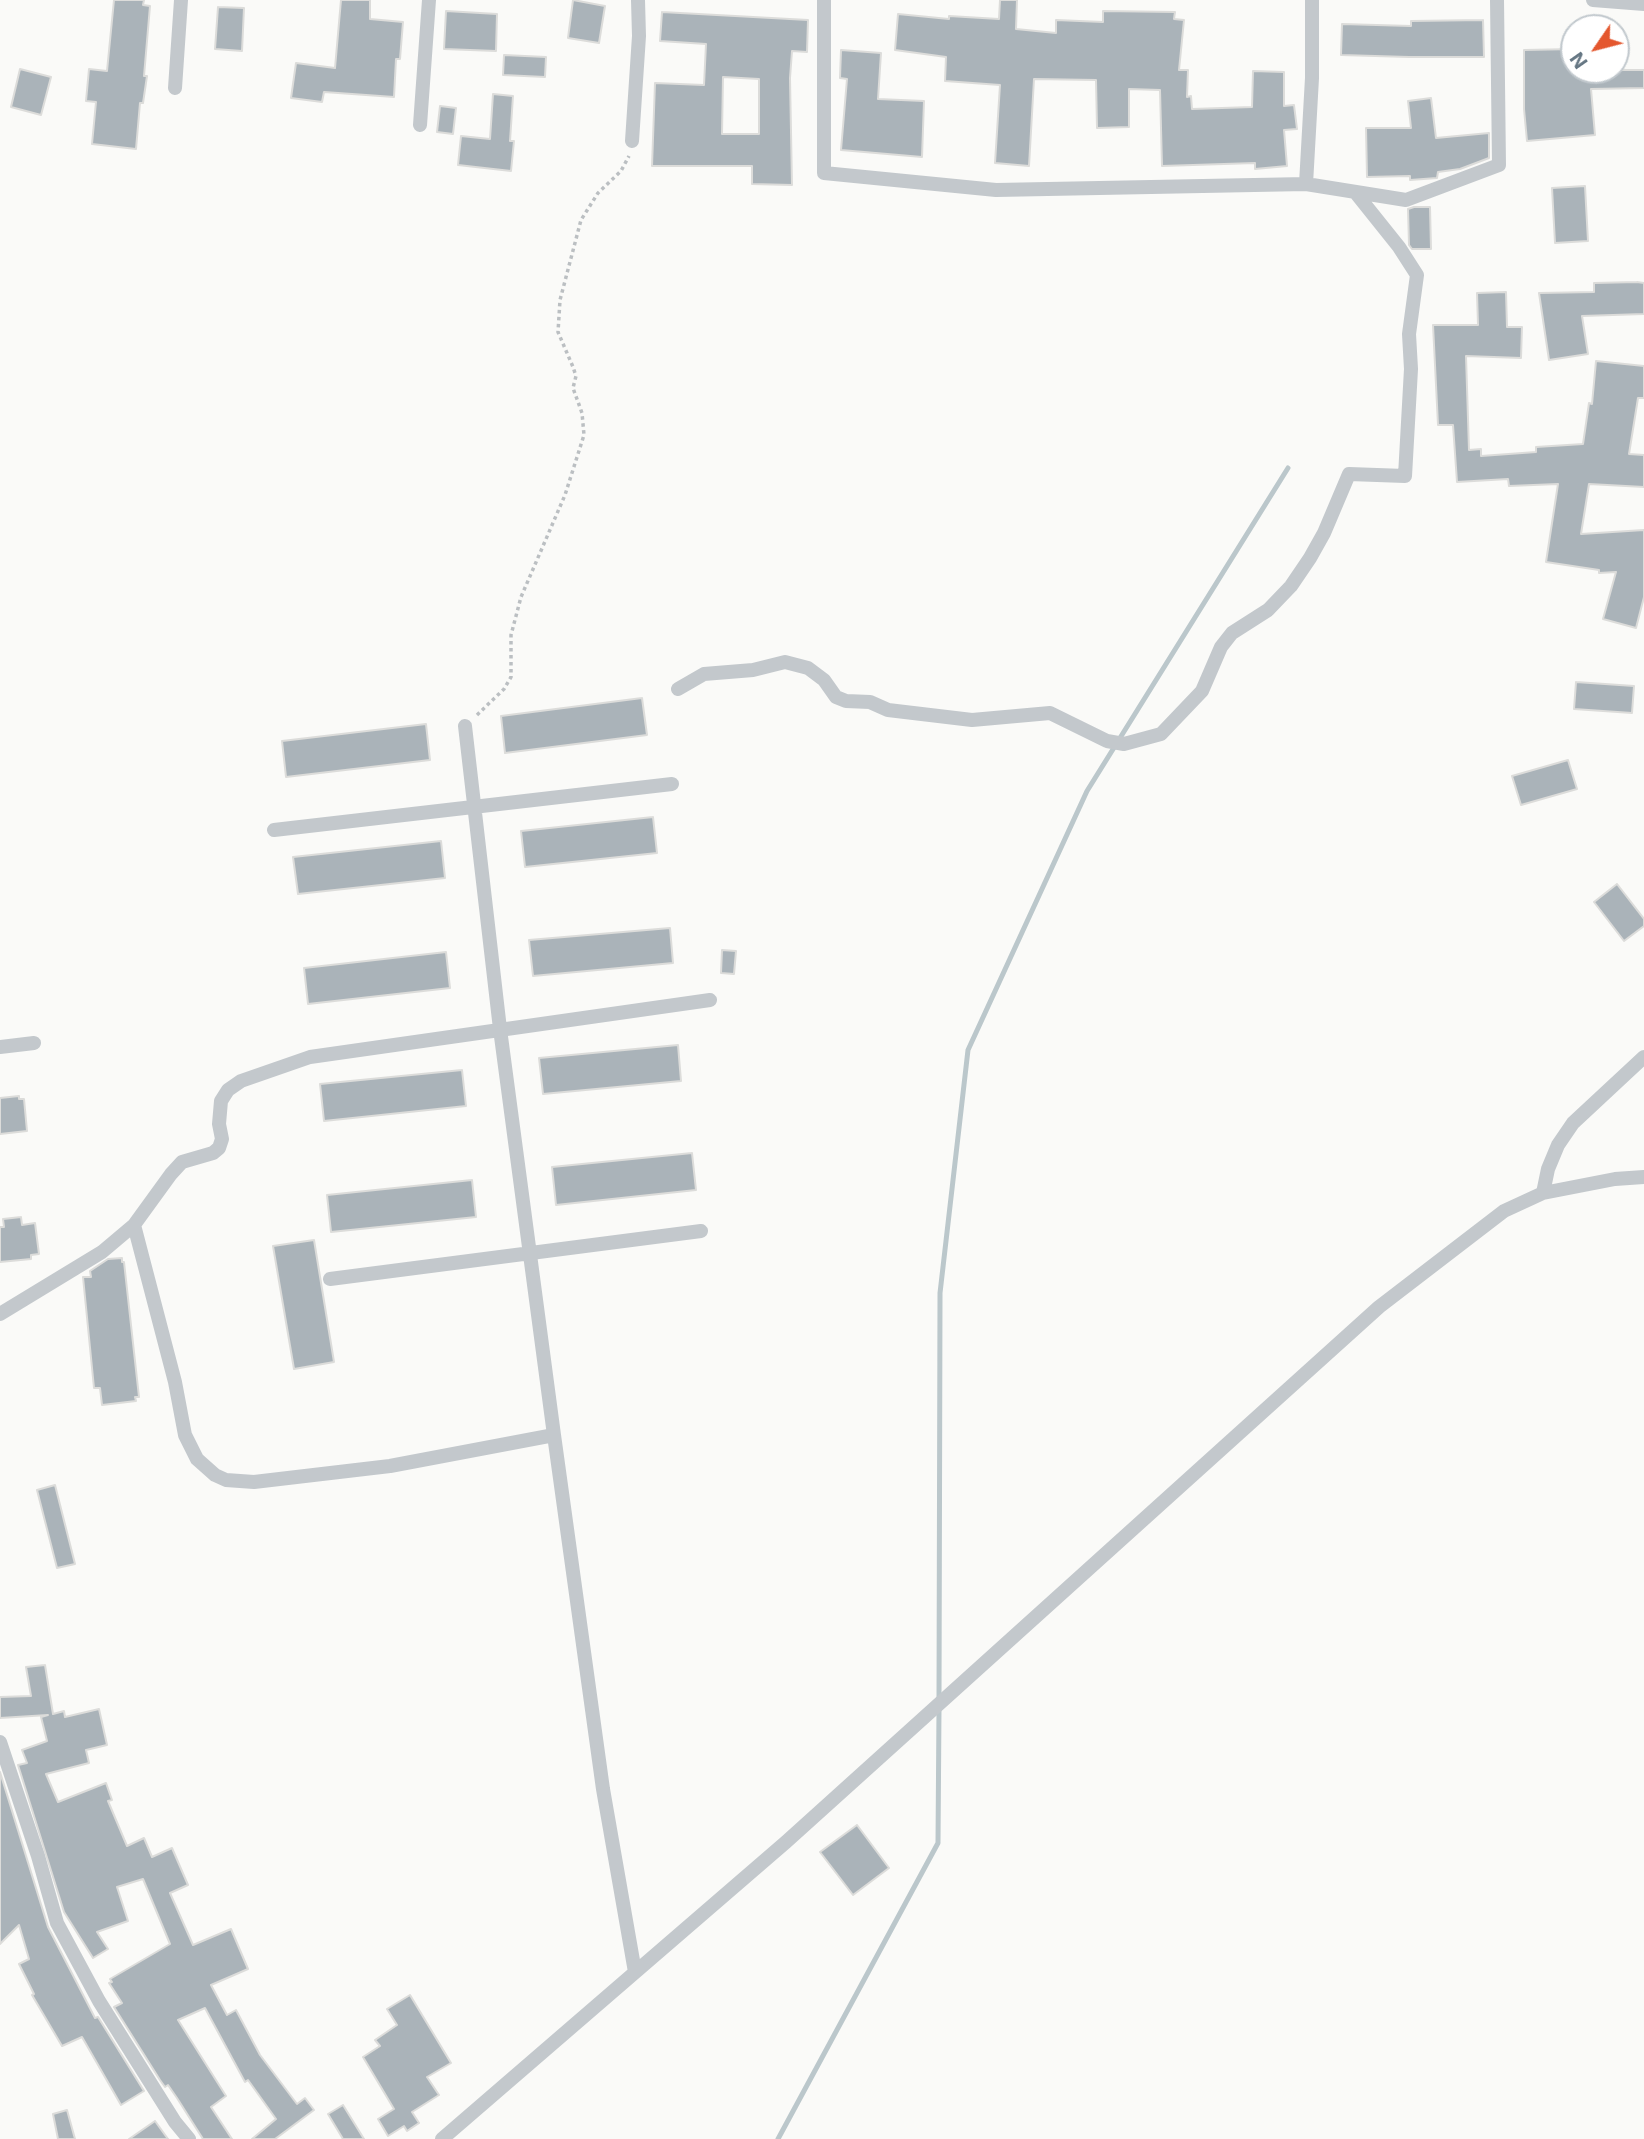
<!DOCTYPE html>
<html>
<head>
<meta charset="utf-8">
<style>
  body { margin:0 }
  #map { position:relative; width:1644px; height:2139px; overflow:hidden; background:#fafaf8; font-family:Inter,sans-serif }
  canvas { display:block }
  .north { position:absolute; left:1560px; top:14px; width:70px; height:70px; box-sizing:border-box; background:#fff; border:2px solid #c1c8cd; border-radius:50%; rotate:235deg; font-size:19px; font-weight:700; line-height:28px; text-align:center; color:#657683 }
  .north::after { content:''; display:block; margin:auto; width:24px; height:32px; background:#e4572e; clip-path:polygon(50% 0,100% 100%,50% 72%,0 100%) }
</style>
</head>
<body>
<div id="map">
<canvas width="1644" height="2139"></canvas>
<div class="north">N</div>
</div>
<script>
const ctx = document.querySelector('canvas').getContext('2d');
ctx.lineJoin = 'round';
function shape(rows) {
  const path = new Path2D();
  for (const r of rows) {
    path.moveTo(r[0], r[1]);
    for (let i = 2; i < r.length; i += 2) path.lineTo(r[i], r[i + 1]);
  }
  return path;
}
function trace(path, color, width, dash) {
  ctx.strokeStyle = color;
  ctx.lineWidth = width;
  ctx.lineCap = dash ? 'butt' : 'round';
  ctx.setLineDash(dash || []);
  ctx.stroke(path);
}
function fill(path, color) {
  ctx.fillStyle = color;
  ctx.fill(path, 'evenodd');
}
trace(shape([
  [939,1699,940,1293,968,1050,1087,791,1288,468],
  [778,2139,938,1843,939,1709]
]), '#bbc7cb', 5);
const building = shape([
  [114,0,144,0,143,5,150,6,144,76,147,76,143,103,140,103,136,149,92,144,96,102,86,101,89,69,107,71,114,0],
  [341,0,370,0,370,19,403,22,400,59,396,59,394,97,324,92,322,102,291,98,296,63,335,68,341,0],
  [573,0,605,6,599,43,568,38,573,0],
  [1000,0,1017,0,1016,29,1056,33,1056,20,1103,22,1103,11,1175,12,1174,19,1184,20,1179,70,1188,70,1187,97,1191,96,1192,109,1252,107,1253,71,1284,72,1284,106,1294,105,1297,129,1284,130,1287,166,1255,169,1255,163,1162,166,1160,90,1129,89,1129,127,1097,128,1096,80,1034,79,1029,166,995,163,1000,85,945,81,946,57,895,50,898,14,949,19,949,16,999,19,1000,0],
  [218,7,244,8,242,51,215,49,218,7],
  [446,11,497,14,496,51,444,49,446,11],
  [662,12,808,20,807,52,792,51,790,78,792,185,752,184,752,166,652,166,655,83,704,85,706,44,660,41,662,12],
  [723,77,759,79,759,134,722,134,723,77],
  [1483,20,1484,57,1409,57,1341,55,1342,24,1411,26,1411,21,1483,20],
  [1574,49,1574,70,1644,70,1644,88,1591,89,1595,135,1527,141,1524,109,1524,50,1574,49],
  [841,50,881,53,878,99,924,101,922,157,841,150,847,79,840,78,841,50],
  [504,55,546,57,545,77,503,75,504,55],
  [20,69,51,77,41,115,11,107,20,69],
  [493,94,513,96,510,141,514,141,511,171,458,165,461,136,490,139,493,94],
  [1431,98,1436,138,1489,133,1489,158,1460,169,1438,172,1437,178,1410,180,1410,176,1367,177,1366,128,1411,128,1408,101,1431,98],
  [440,106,456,108,453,134,437,132,440,106],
  [1585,186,1588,241,1555,243,1552,188,1585,186],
  [1414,207,1430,207,1431,249,1412,249,1409,245,1408,209,1414,207],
  [1637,282,1644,283,1644,314,1582,316,1588,354,1549,360,1539,293,1594,292,1594,283,1637,282],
  [1506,292,1507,327,1522,327,1521,358,1466,356,1469,450,1481,449,1481,456,1536,452,1536,447,1583,444,1589,403,1592,404,1596,361,1644,366,1644,398,1638,398,1629,454,1644,455,1644,487,1589,484,1581,534,1644,530,1644,597,1636,628,1603,619,1616,572,1599,573,1599,570,1546,562,1558,484,1509,486,1508,479,1457,482,1453,425,1438,425,1433,325,1478,325,1477,293,1506,292],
  [1576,682,1634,686,1632,713,1574,709,1576,682],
  [642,698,647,735,505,753,501,716,642,698],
  [426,724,430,760,286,777,282,741,426,724],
  [1568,760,1577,789,1521,805,1512,776,1568,760],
  [653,817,657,853,525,867,521,831,653,817],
  [441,841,445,878,298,894,293,857,441,841],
  [1617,884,1644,919,1644,926,1624,941,1594,902,1617,884],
  [670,928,673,963,533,976,529,940,670,928],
  [722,950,736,951,734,974,721,973,722,950],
  [446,952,450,988,308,1004,304,968,446,952],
  [678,1045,681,1081,543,1094,539,1058,678,1045],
  [462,1070,466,1106,324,1121,320,1084,462,1070],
  [19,1096,19,1099,24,1099,27,1131,0,1134,0,1098,19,1096],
  [692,1153,696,1190,556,1205,552,1167,692,1153],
  [472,1180,476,1217,331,1232,327,1195,472,1180],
  [21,1217,22,1225,35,1223,39,1254,31,1255,31,1259,0,1262,0,1227,4,1227,3,1219,21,1217],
  [314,1240,334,1362,294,1369,273,1246,314,1240],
  [122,1258,122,1262,124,1262,139,1397,135,1397,136,1401,102,1405,100,1388,94,1388,83,1277,91,1277,90,1271,108,1259,122,1258],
  [55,1485,75,1564,57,1568,37,1490,55,1485],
  [45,1665,53,1714,64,1711,65,1717,99,1709,107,1745,86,1750,89,1763,46,1774,58,1802,106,1783,112,1800,108,1801,127,1846,144,1838,152,1857,172,1848,188,1885,170,1893,193,1945,231,1929,248,1969,211,1985,227,2015,236,2010,260,2055,297,2104,305,2098,314,2110,275,2139,252,2139,276,2119,248,2080,245,2082,205,2008,178,2020,226,2096,211,2107,232,2139,203,2139,177,2098,168,2085,165,2087,160,2080,114,2007,122,2003,109,1983,112,1982,110,1979,170,1944,143,1879,117,1887,128,1921,97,1932,108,1949,93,1958,64,1912,18,1765,27,1763,22,1750,47,1741,41,1717,48,1715,0,1718,0,1697,31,1696,26,1667,45,1665],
  [0,1772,48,1927,95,2018,98,2017,144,2091,121,2105,82,2037,62,2046,32,1995,34,1994,19,1964,29,1959,19,1925,0,1944,0,1772],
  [857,1825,889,1868,853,1895,820,1852,857,1825],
  [410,1995,451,2063,427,2077,439,2095,412,2112,419,2123,407,2131,404,2126,388,2136,378,2119,394,2109,363,2057,380,2046,375,2040,397,2025,387,2009,410,1995],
  [343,2105,364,2139,343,2139,328,2114,343,2105],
  [67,2110,75,2139,58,2139,53,2114,67,2110],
  [155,2121,168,2139,129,2139,155,2121]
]);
fill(building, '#aab3b9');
trace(building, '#dcdcda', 2);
trace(shape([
  [477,715,504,689,511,677,511,635,521,597,565,495,584,435,582,413,573,388,576,376,573,367,558,332,560,300,581,220,598,193,621,171,629,156]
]), '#bbbfc2', 3.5, [3.5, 3.5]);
trace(shape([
  [824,0,824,173,996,190,1306,184,1406,200,1499,165,1497,0],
  [1593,0,1644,4],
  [175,88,181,0],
  [420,125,429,0],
  [632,141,639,36,638,0],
  [1306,184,1312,78,1312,0],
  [678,689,704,674,753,670,785,662,808,668,824,680,836,697,846,701,870,702,888,710,972,720,1050,713,1107,741,1124,744,1161,734,1202,691,1221,647,1232,633,1268,610,1291,586,1310,558,1324,533,1349,474,1405,476,1411,369,1409,334,1417,275,1399,247,1355,192],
  [465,726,500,1029,554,1435,603,1789,635,1972],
  [274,830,672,784],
  [0,1047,34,1043],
  [1543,1193,1548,1169,1558,1145,1573,1123,1644,1057],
  [134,1225,175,1382,185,1435,197,1459,215,1475,226,1480,254,1482,390,1466,554,1435],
  [330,1279,701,1231],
  [0,1314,102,1252,134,1225,171,1174,182,1162,213,1153,219,1148,222,1139,219,1124,221,1101,228,1090,241,1081,310,1057,710,1000],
  [0,1742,38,1856,57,1923,99,2001,175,2122,189,2139],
  [442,2139,786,1842,1379,1307,1504,1211,1543,1193,1615,1179,1644,1177]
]), '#c3c8cc', 14);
</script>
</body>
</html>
